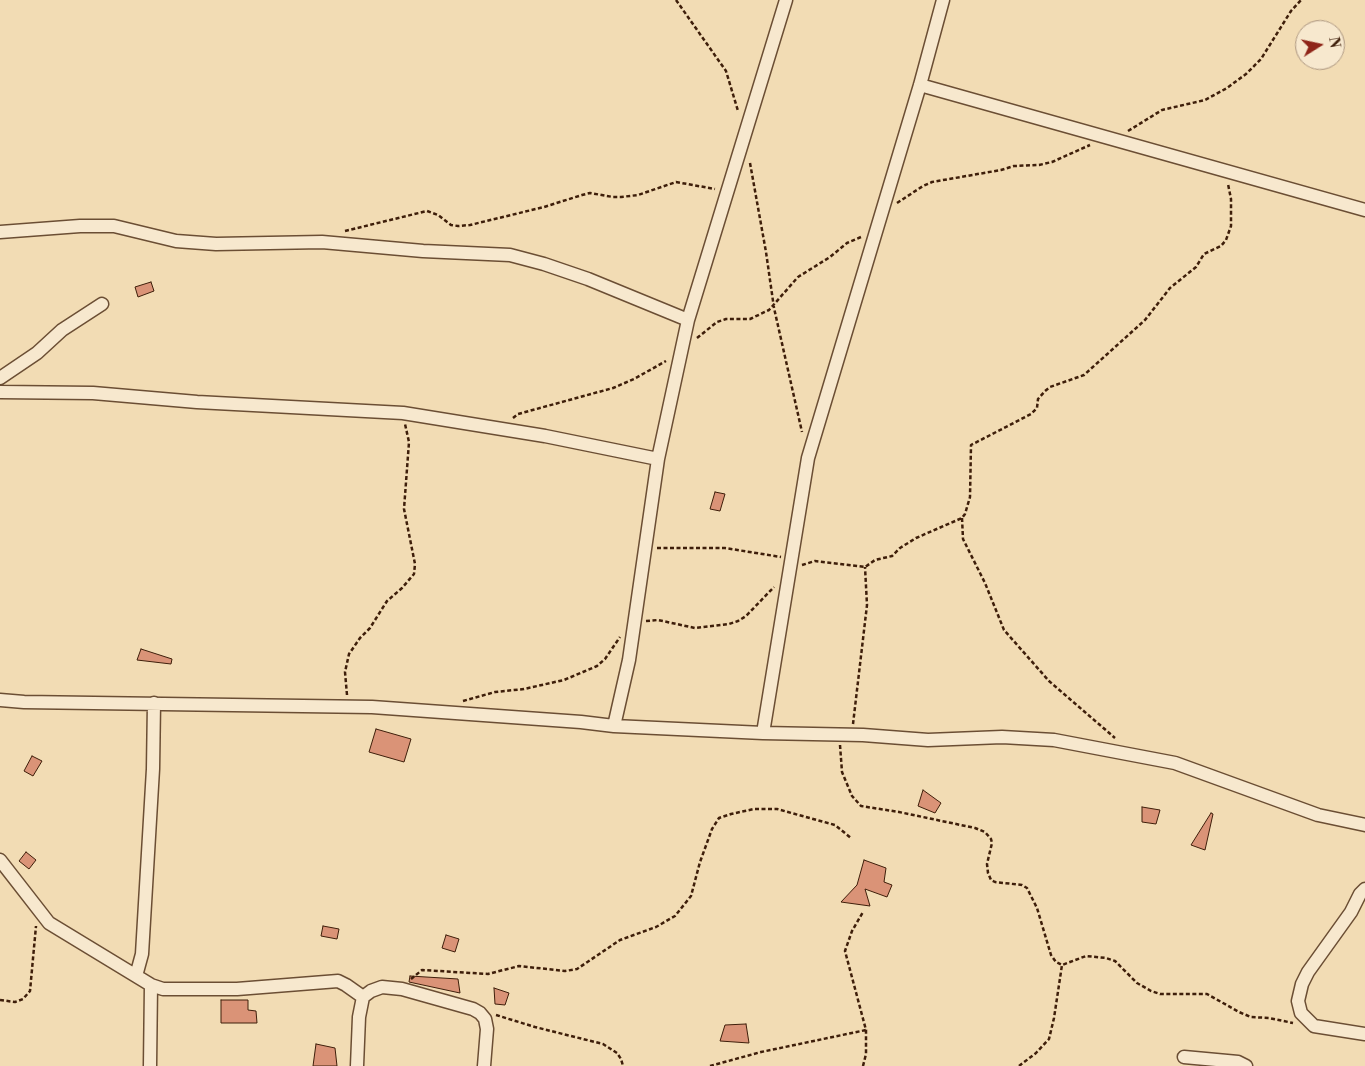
<!DOCTYPE html>
<html>
<head>
<meta charset="utf-8">
<style>
  body { margin:0 }
  #map { position:relative; width:1365px; height:1066px; overflow:hidden; background:#f2dcb4; font-family:"Libre Bodoni",serif }
  canvas { display:block }
  .north { position:absolute; left:1295px; top:20px; width:50px; height:50px; box-sizing:border-box; background:#f7e8ce; border:1px solid #ad9780; border-radius:50%; rotate:80deg; font-size:14px; font-weight:700; line-height:20px; text-align:center; color:#3e1e0a }
  .north::after { content:''; display:block; margin:auto; width:18px; height:22px; background:#8f2418; clip-path:polygon(50% 0,100% 100%,50% 72%,0 100%) }
</style>
</head>
<body>
<div id="map">
<canvas width="1365" height="1066"></canvas>
<div class="north">N</div>
</div>
<script>
const ctx = document.querySelector('canvas').getContext('2d');
ctx.lineJoin = 'round';
function fill(path, color) {
  ctx.fillStyle = color;
  ctx.fill(path, 'evenodd');
}
function shape(rows) {
  const path = new Path2D();
  for (const r of rows) {
    path.moveTo(r[0], r[1]);
    for (let i = 2; i < r.length; i += 2) path.lineTo(r[i], r[i + 1]);
  }
  return path;
}
function trace(path, color, width, dash) {
  ctx.strokeStyle = color;
  ctx.lineWidth = width;
  ctx.lineCap = dash ? 'butt' : 'round';
  ctx.setLineDash(dash || []);
  ctx.stroke(path);
}
const building = shape([
  [151,282,154,291,138,297,135,287,151,282],
  [715,492,725,494,720,511,710,509,715,492],
  [141,649,172,659,171,664,137,660,141,649],
  [376,729,411,739,404,762,369,752,376,729],
  [32,756,42,761,33,776,24,771,32,756],
  [923,790,941,803,935,813,918,806,923,790],
  [1142,807,1160,810,1156,824,1142,822,1142,807],
  [1211,813,1213,814,1205,850,1191,845,1211,813],
  [26,852,36,860,29,869,19,861,26,852],
  [864,860,886,868,884,882,892,885,887,897,865,889,870,906,841,902,857,885,864,860],
  [323,926,339,929,337,939,321,936,323,926],
  [446,935,459,939,455,952,442,948,446,935],
  [410,976,458,979,460,993,409,982,410,976],
  [494,988,509,993,505,1005,495,1004,494,988],
  [221,1000,248,1000,248,1010,256,1011,257,1023,221,1023,221,1000],
  [746,1024,749,1043,720,1041,725,1025,746,1024],
  [316,1044,335,1048,337,1066,313,1066,316,1044]
]);
fill(building, '#da9377');
trace(building, '#3e1e0a', 1);
const minor = shape([
  [920,85,1365,210],
  [0,232,80,226,114,226,176,241,216,244,322,242,423,251,510,255,544,264,588,279,688,320],
  [0,378,37,353,62,330,102,304],
  [0,392,93,393,197,402,403,413,545,436,658,459],
  [0,700,24,702,372,707,581,722,614,726,763,733,863,735,928,740,1002,737,1054,740,1175,763,1318,815,1365,825],
  [614,726,629,660,658,459,688,320,786,0],
  [763,733,808,458,920,85,943,0],
  [0,860,49,923,151,985,163,989,237,989,338,981,346,985,363,997],
  [1365,889,1360,894,1351,912,1308,972,1302,984,1298,1001,1301,1013,1314,1026,1365,1034],
  [136,976,142,954,153,769,154,703],
  [1184,1057,1238,1062,1246,1066],
  [150,1066,151,985],
  [357,1066,359,1017,363,997,371,991,382,987,402,989,473,1009,480,1013,485,1019,487,1029,484,1066]
]);
trace(minor, '#6b4e34', 15);
trace(shape([
  [676,0,726,71,738,111],
  [1128,131,1162,110,1205,100,1227,88,1246,74,1261,59,1291,11,1301,0],
  [750,163,766,252,774,308,802,432],
  [897,203,923,186,932,182,1001,170,1014,166,1039,165,1052,162,1090,145],
  [345,231,427,211,438,215,451,225,458,226,470,225,544,207,582,195,590,193,613,197,621,197,638,195,676,182,715,189],
  [697,338,717,322,726,319,750,319,769,310,798,277,830,257,847,243,861,237],
  [513,418,518,414,529,411,613,388,634,379,666,361],
  [962,518,963,539,985,583,1004,630,1049,681,1115,738],
  [657,548,725,548,781,557],
  [802,565,815,561,865,567,875,560,892,556,900,548,916,538,962,518,965,514,970,497,971,445,1031,414,1037,408,1038,399,1045,391,1050,387,1084,375,1145,320,1170,288,1196,267,1204,254,1221,246,1226,240,1231,226,1231,199,1228,184],
  [646,621,658,620,695,628,729,624,738,621,746,616,774,587],
  [347,695,345,672,349,654,360,638,370,628,387,601,402,588,414,574,415,564,404,509,409,442,405,424],
  [463,701,495,692,524,689,564,680,583,672,597,666,605,659,620,637],
  [853,724,867,605,865,567],
  [840,745,842,772,852,796,861,806,899,812,975,828,985,832,991,839,992,843,987,864,988,873,991,880,995,882,1022,885,1027,888,1037,908,1051,955,1056,962,1062,965,1086,956,1106,958,1115,961,1137,983,1151,991,1160,994,1207,994,1239,1012,1251,1017,1269,1018,1293,1023],
  [411,979,422,970,488,974,519,966,565,971,577,969,620,940,656,927,675,916,691,896,700,862,712,829,719,818,731,814,754,809,777,809,835,825,851,838],
  [0,1000,15,1002,23,999,30,991,36,926],
  [496,1015,535,1027,603,1044,617,1053,621,1059,623,1066],
  [710,1066,761,1052,866,1030],
  [863,1066,866,1054,866,1030,845,951,852,931,863,912],
  [1019,1066,1036,1053,1049,1039,1054,1018,1062,965]
]), '#3e1e0a', 2.5, [4, 2.5]);
trace(minor, '#f7e8ce', 12);
</script>
</body>
</html>
